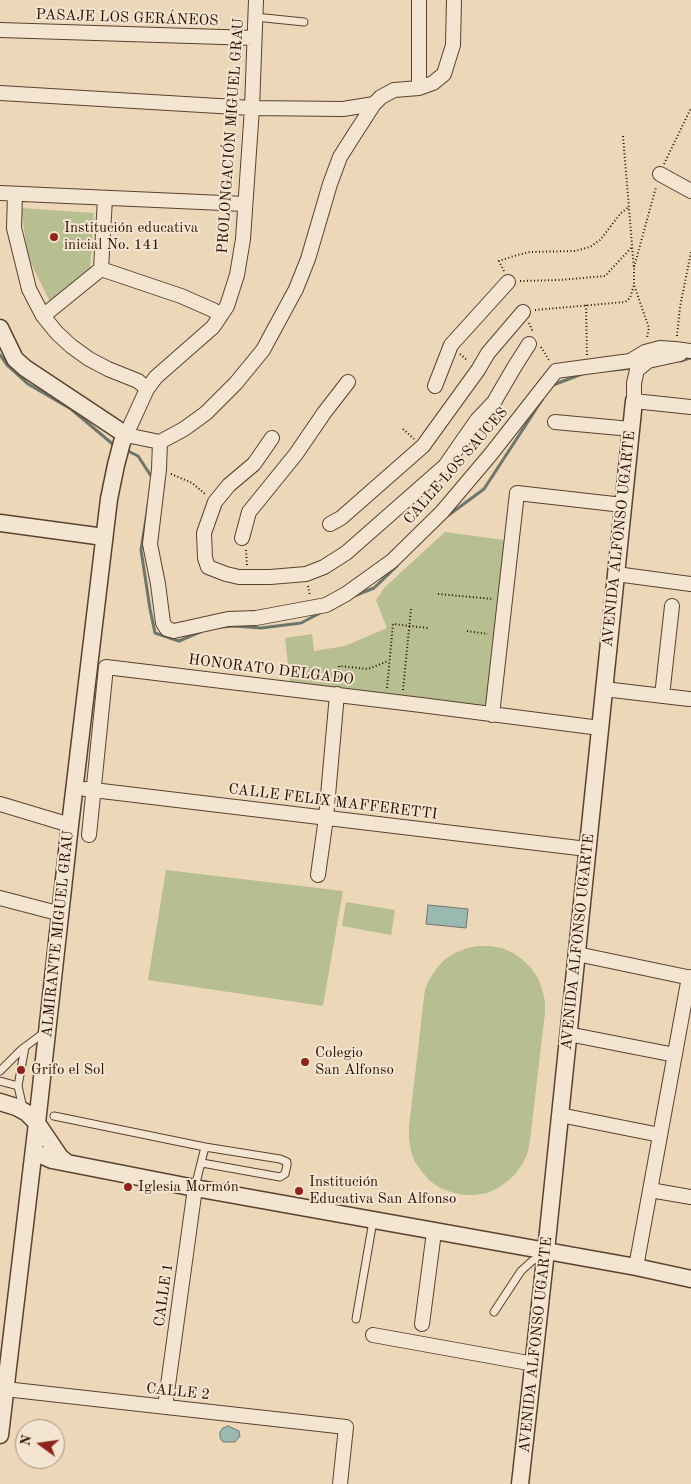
<!DOCTYPE html>
<html>
<head>
<meta charset="utf-8">
<style>
  body { margin:0 }
  #map { position:relative; width:691px; height:1484px; overflow:hidden; background:#ecd7b9; font-family:"Old Standard TT",serif }
  canvas { display:block }
  .north { position:absolute; left:15px; top:1419px; width:50px; height:50px; box-sizing:border-box; background:#f3e5d2; border:1px solid #a2907e; border-radius:50%; rotate:284deg; font-size:14px; font-weight:700; line-height:20px; text-align:center; color:#291100 }
  .north::after { content:''; display:block; margin:auto; width:18px; height:22px; background:#8f2418; clip-path:polygon(50% 0,100% 100%,50% 72%,0 100%) }
</style>
</head>
<body>
<div id="map">
<canvas width="691" height="1484"></canvas>
<div class="north">N</div>
</div>
<script>
const ctx = document.querySelector('canvas').getContext('2d');
ctx.lineJoin = 'round';
function fill(path, color) {
  ctx.fillStyle = color;
  ctx.fill(path, 'evenodd');
}
function shape(rows) {
  const path = new Path2D();
  for (const r of rows) {
    path.moveTo(r[0], r[1]);
    for (let i = 2; i < r.length; i += 2) path.lineTo(r[i], r[i + 1]);
  }
  return path;
}
function trace(path, color, width, dash) {
  ctx.strokeStyle = color;
  ctx.lineWidth = width;
  ctx.lineCap = dash ? 'butt' : 'round';
  ctx.setLineDash(dash || []);
  ctx.stroke(path);
}
function write(font, color, halo, rows, align = 'center') {
  ctx.font = font + ' "Old Standard TT",serif';
  ctx.lineWidth = 4;
  ctx.setLineDash([]);
  ctx.textBaseline = 'middle';
  ctx.strokeStyle = halo;
  ctx.fillStyle = color;
  for (const [text, x, y, turn = 0] of rows) {
    ctx.save();
    ctx.translate(x, y);
    ctx.rotate((+turn || 0) * Math.PI / 180);
    ctx.textAlign = isNaN(turn) ? turn : align;
    if (halo) ctx.strokeText(text, 0, 0);
    ctx.fillText(text, 0, 0);
    ctx.restore();
  }
}
fill(shape([
  [21,208,94,213,90,271,50,302,28,257],
  [445,532,504,540,487,706,290,683,285,638,312,634,314,651,345,646,387,628,376,600,385,587],
  [166,870,343,891,323,1006,148,980],
  [346,902,395,910,391,935,342,926],
  [478,946,490,946,502,948,513,953,523,960,531,968,538,978,542,989,545,1001,545,1013,530,1140,528,1152,523,1163,516,1173,508,1181,498,1188,487,1193,475,1195,463,1195,451,1192,440,1188,430,1181,422,1172,415,1162,411,1151,409,1139,409,1127,425,989,430,978,437,968,445,959,455,953,467,948]
]), '#b7be90');
const water = shape([
  [428,905,468,909,466,928,426,924,428,905],
  [228,1426,239,1431,240,1436,235,1442,223,1442,220,1438,220,1432,223,1428,228,1426]
]);
fill(water, '#99b9b1');
trace(water, '#6c766a', 1);
trace(shape([
  [0,355,8,366,28,384,71,409,115,446],
  [680,361,691,358],
  [613,370,634,368],
  [553,385,582,374],
  [126,450,138,456,153,479],
  [149,500,141,550,150,609,155,633,179,641,200,632],
  [446,517,484,489,542,400],
  [354,596,374,588,397,566],
  [221,627,235,626,261,628,301,623,324,611]
]), '#6c766a', 3);
const service = shape([
  [255,17,304,22],
  [0,1071,22,1049,45,1032],
  [0,1081,18,1086,23,1108],
  [18,1086,25,1047],
  [54,1116,205,1147,280,1159,287,1162,287,1165,285,1174,280,1177,202,1163],
  [195,1187,205,1147],
  [494,1312,521,1271,532,1261,539,1257,545,1255],
  [356,1319,373,1221]
]);
const minor = shape([
  [256,0,252,108,243,239,237,275,227,306,213,327,156,377,147,389,126,435,160,442,184,429,206,413,236,383,263,350,296,289,308,259,330,184,340,157,354,135,374,104,381,97,394,90,419,88,433,83,444,74,453,45,454,0],
  [0,30,254,38],
  [419,88,419,0],
  [0,93,252,108,343,109,374,104],
  [660,174,691,191],
  [0,193,245,204],
  [15,194,14,228,29,289,43,316,57,333,71,346,89,359,108,369,138,381,147,389],
  [101,269,181,296,213,310,221,315],
  [43,316,101,269,105,198],
  [680,354,648,361,637,370,634,383,634,401,691,407],
  [435,386,451,345,508,282],
  [555,422,631,429],
  [272,438,254,464,229,485,215,502,204,533,205,558,208,567,226,574,239,577,270,577,306,574,324,567,346,553,445,466,477,420,494,402,515,366,529,344],
  [160,442,159,469,150,544,158,584,163,623,167,629,174,631,228,619,256,618,326,605,346,594,392,561,442,512,491,454,556,371,630,361,645,352,660,348,675,349,691,351],
  [330,524,341,518,423,446,478,370,488,353,523,312],
  [242,538,249,512,296,454,324,413,348,382],
  [616,574,691,584],
  [604,689,689,699],
  [662,696,672,606],
  [492,715,517,493,623,505],
  [85,789,587,849],
  [0,804,70,825],
  [89,835,106,667,421,705,600,728],
  [318,875,326,818,337,694],
  [0,898,61,914],
  [577,954,691,978],
  [568,1034,675,1055],
  [560,1115,660,1135],
  [650,1190,691,1197],
  [636,1267,689,977],
  [422,1324,434,1232],
  [373,1335,534,1364],
  [5,1389,346,1427,340,1484],
  [165,1407,195,1188]
]);
const tertiary = shape([
  [0,328,15,359,25,368,126,435,122,442,116,465,109,499,70,825,37,1123,0,1435],
  [0,523,104,537],
  [0,1102,16,1107,27,1113,37,1123,60,1157,66,1162],
  [34,1152,52,1160,195,1188,636,1267,691,1279],
  [520,1484,546,1251,634,401]
]);
trace(service, '#5a422e', 9);
trace(minor, '#5a422e', 16);
trace(tertiary, '#5a422e', 19);
trace(shape([
  [623,136,634,269,634,285,649,328,647,338],
  [664,164,691,108],
  [634,267,656,187],
  [504,271,499,261,517,255,530,252,575,251,590,247,600,240,621,213,629,207],
  [520,281,560,280,605,276,632,247],
  [586,305,587,355],
  [535,310,625,302,630,298,634,285],
  [529,323,533,332],
  [677,336,680,307,691,252],
  [541,347,549,360],
  [460,354,468,361],
  [403,429,414,439],
  [171,474,192,483,205,494],
  [246,550,247,565],
  [308,586,310,596],
  [438,594,493,599],
  [467,631,488,634],
  [338,681,339,666,368,669,388,661],
  [387,688,393,624,428,628],
  [403,690,411,609]
]), '#291100', 2, [1, 2.5]);
trace(service, '#f3e5d2', 7);
trace(minor, '#f3e5d2', 14);
trace(tertiary, '#f3e5d2', 16);
for (const [x, y, r, color] of [
  [54,237,5,"#8f2418"],
  [305,1062,5,"#8f2418"],
  [21,1070,5,"#8f2418"],
  [128,1187,5,"#8f2418"],
  [299,1191,5,"#8f2418"]
]) {
  const dot = new Path2D();
  dot.arc(x, y, r, 0, 2 * Math.PI);
  ctx.fillStyle = color;
  ctx.fill(dot);
  trace(dot, '#f3e5d2', 2);
}
write('15px', '#291100', '#f3e5d2', [
  ["PASAJE LOS GERÁNEOS",127,18,2],
  ["PROLONGACIÓN MIGUEL GRAU",231,136,-86],
  ["CALLE LOS SAUCES",456,466,-49],
  ["AVENIDA ALFONSO UGARTE",619,539,-84],
  ["HONORATO DELGADO",271,670,7],
  ["CALLE FELIX MAFFERETTI",333,802,7],
  ["ALMIRANTE MIGUEL GRAU",58,934,-84],
  ["AVENIDA ALFONSO UGARTE",578,942,-84],
  ["CALLE 1",164,1295,-82],
  ["AVENIDA ALFONSO UGARTE",536,1345,-84],
  ["CALLE 2",178,1392,6]
]);
write('15px', '#291100', '#f3e5d2', [
  ["Institución educativa",64,228],
  ["inicial No. 141",64,245],
  ["Colegio",315,1053],
  ["San Alfonso",315,1070],
  ["Grifo el Sol",31,1070],
  ["Institución",309,1182],
  ["Educativa San Alfonso",309,1199],
  ["Iglesia Mormón",138,1187]
], 'left');
</script>
</body>
</html>
